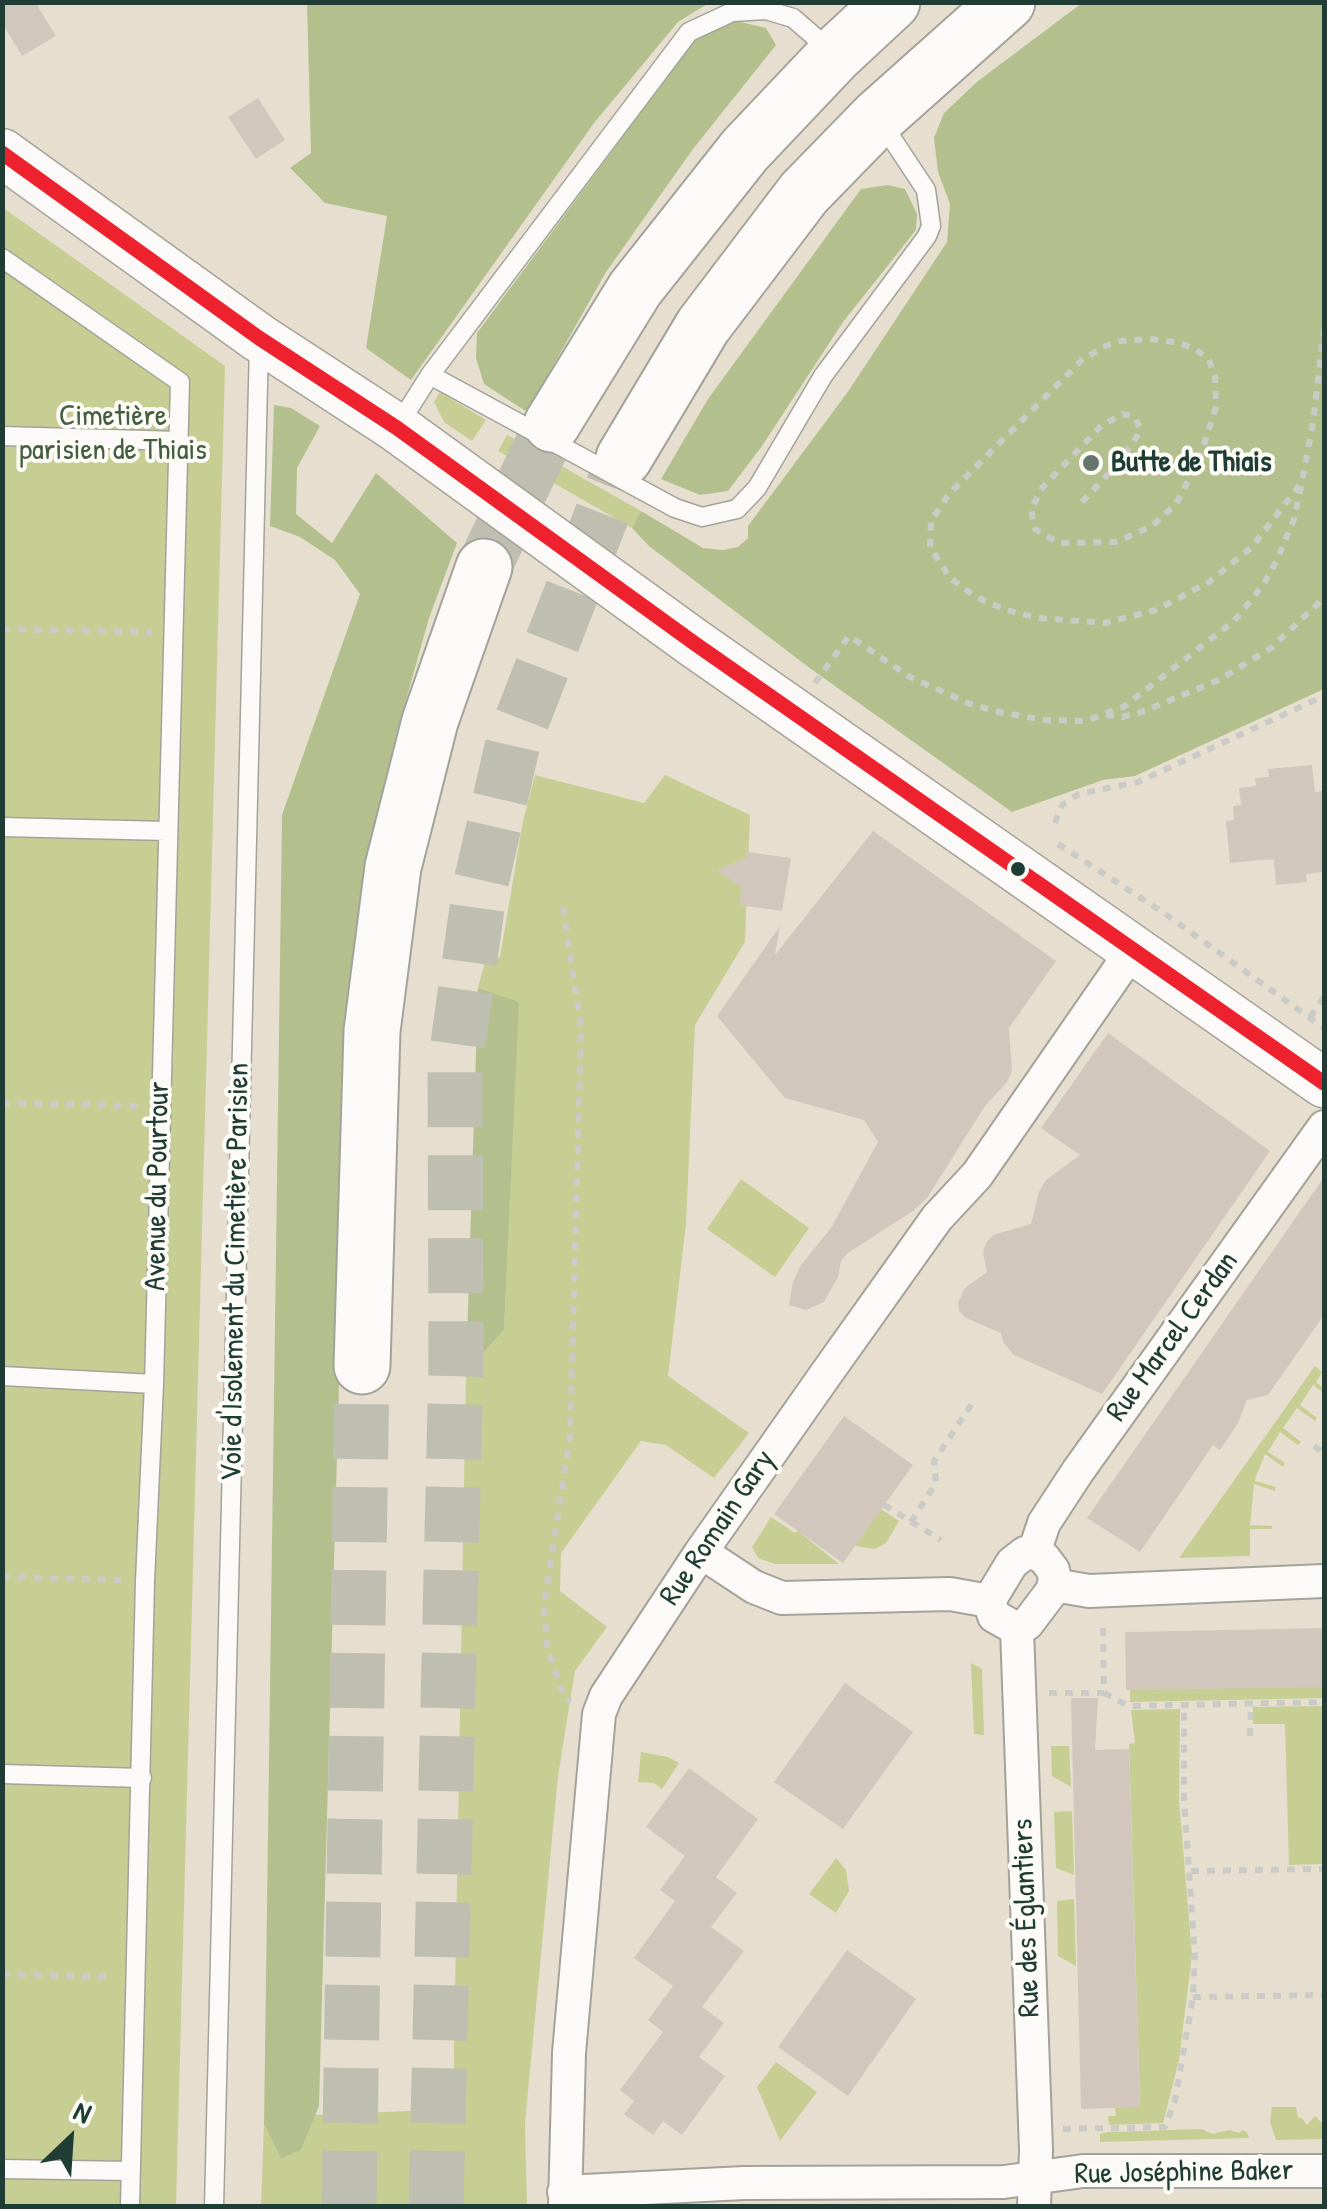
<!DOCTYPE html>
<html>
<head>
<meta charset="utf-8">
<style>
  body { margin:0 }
  #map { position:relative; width:1327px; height:2209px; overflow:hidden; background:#e6dfcf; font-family:"Patrick Hand",sans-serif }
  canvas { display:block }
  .frame { position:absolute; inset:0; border:5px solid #1f3d34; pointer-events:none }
  .north { position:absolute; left:20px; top:2089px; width:100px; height:100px; -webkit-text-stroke:8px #fdfcf7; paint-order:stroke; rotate:25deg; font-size:28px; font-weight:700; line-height:40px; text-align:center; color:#1f3d34 }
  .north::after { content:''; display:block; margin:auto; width:35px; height:45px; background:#1f3d34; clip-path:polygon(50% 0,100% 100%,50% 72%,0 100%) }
</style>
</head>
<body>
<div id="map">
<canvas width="1327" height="2209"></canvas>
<div class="frame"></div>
<div class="north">N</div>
</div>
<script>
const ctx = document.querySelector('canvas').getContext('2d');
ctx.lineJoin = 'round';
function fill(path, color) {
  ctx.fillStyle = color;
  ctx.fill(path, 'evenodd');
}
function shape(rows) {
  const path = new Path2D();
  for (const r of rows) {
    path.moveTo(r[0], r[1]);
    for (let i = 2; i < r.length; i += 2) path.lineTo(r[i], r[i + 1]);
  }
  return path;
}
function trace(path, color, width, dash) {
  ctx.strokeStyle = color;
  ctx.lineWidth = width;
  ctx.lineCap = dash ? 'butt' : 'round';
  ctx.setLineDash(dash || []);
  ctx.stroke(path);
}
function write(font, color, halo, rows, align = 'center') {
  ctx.font = font + ' "Patrick Hand",sans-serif';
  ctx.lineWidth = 8;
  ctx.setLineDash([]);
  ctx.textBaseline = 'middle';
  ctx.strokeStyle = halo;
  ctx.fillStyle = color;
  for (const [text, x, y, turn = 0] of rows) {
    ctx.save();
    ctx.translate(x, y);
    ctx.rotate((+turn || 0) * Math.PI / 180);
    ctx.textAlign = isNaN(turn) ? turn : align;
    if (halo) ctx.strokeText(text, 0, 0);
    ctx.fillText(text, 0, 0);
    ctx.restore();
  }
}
fill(shape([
  [2,207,225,366,176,2206,3,2206],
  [440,392,486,420,472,441,444,422,434,402],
  [507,435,641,511,632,528,498,451],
  [535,775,644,803,665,775,750,815,745,942,695,1025,686,1224,668,1376,749,1433,714,1478,666,1445,641,1441,561,1553,560,1591,607,1627,575,1671,558,1776,525,2123,527,2206,261,2206,264,2124,281,2157,301,2150,315,2115,453,2109,466,1372,504,1330,518,1003,478,988,484,965,500,957,523,821],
  [741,1179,809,1228,775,1277,707,1229],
  [1315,1366,1322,1372,1316,1382,1324,1389,1324,1393,1313,1385,1300,1405,1317,1418,1315,1421,1297,1408,1283,1428,1301,1442,1298,1445,1280,1432,1268,1452,1285,1463,1283,1467,1265,1454,1256,1476,1255,1481,1276,1487,1275,1491,1254,1484,1250,1525,1272,1526,1272,1529,1250,1529,1250,1556,1179,1558],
  [881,1509,899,1521,886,1543,875,1549,855,1546],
  [771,1517,795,1533,798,1531,839,1564,775,1564,758,1558,752,1547],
  [971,1663,982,1669,984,1735,974,1734],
  [1324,1685,1324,1698,1130,1702,1130,1690],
  [1324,1706,1324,1864,1289,1865,1285,1724,1253,1724,1253,1707],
  [1180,1709,1179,1800,1192,1955,1179,2060,1163,2123,1109,2125,1108,2116,1116,2116,1115,2108,1140,2106,1129,1744,1135,1743,1131,1710],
  [1051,1746,1069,1746,1071,1787,1052,1776],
  [641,1752,668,1757,679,1763,662,1789,654,1783,638,1782],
  [1072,1811,1074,1875,1056,1868,1054,1812],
  [836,1858,846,1870,849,1891,836,1913,809,1894],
  [1074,1899,1076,1966,1058,1956,1057,1901],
  [776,2062,817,2092,780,2141,757,2087],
  [1272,2107,1296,2107,1298,2118,1302,2118,1307,2125,1315,2116,1324,2125,1324,2139,1276,2140,1270,2122],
  [1202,2129,1212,2134,1229,2130,1239,2133,1243,2130,1247,2132,1249,2138,1100,2142,1100,2134,1108,2132]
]), '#c7ce94');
fill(shape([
  [307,3,307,2,709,3,678,22,594,123,411,380,366,348,387,216,325,203,290,168,311,153],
  [1082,3,1324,3,1324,689,1135,776,1103,780,1012,812,811,669,649,546,632,528,641,511,703,548,723,550,738,547,748,538,748,526,847,393,947,242,950,204,938,172,934,138,944,113,978,81],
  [736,21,766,28,776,45,693,149,606,272,527,412,484,384,476,358,477,333,696,38],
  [888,185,905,189,917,214,916,230,843,322,762,446,728,491,700,495,661,479,708,399,861,189],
  [274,405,291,408,320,426,297,468,296,514,332,543,376,473,457,543,429,618,396,736,366,860,350,985,319,2106,301,2150,281,2158,264,2124,282,815,360,594,335,560,300,537,270,526],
  [478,988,519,1002,504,1330,466,1372]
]), '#b3c08e');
fill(shape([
  [2,2,35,2,56,36,22,56,2,23],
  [258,98,285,140,256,159,228,117],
  [1312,765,1315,792,1324,791,1324,872,1306,874,1307,882,1276,885,1274,859,1230,863,1226,821,1234,820,1233,806,1241,805,1239,788,1256,786,1255,778,1269,777,1268,769],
  [873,831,1056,961,1009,1028,1012,1071,1007,1082,985,1106,927,1198,913,1211,848,1253,841,1261,838,1277,824,1302,806,1310,789,1305,793,1282,801,1265,831,1228,878,1142,864,1120,785,1098,717,1016,780,926,775,955],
  [747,852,791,858,782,911,739,905,742,887,716,870,746,858],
  [1108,1033,1270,1151,1102,1394,1014,1355,1003,1342,1001,1333,966,1318,959,1311,958,1302,965,1288,987,1272,983,1252,986,1243,993,1235,1031,1224,1039,1192,1046,1180,1080,1155,1041,1128],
  [1324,1177,1324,1315,1268,1395,1247,1400,1238,1423,1220,1450,1213,1445,1140,1552,1087,1518],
  [844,1416,913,1465,843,1563,774,1514],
  [1324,1628,1324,1687,1126,1690,1125,1632],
  [845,1683,913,1732,843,1829,774,1782],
  [1071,1698,1098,1698,1095,1750,1129,1749,1140,2107,1081,2109],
  [689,1768,758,1819,716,1877,737,1893,711,1927,744,1951,702,2007,724,2023,699,2057,725,2076,682,2135,663,2121,653,2135,624,2114,634,2101,620,2090,663,2032,648,2020,673,1986,634,1958,675,1901,660,1890,685,1856,646,1827],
  [847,1950,916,1999,848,2096,778,2047]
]), '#d2c7bd');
trace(shape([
  [484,567,552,424],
  [349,2206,362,1366],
  [436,2206,456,1366,455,1065,480,887,513,743,624,458]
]), '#bebfb0', 55, [55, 28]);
const lane = shape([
  [2,258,180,382,154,1384,145,1581,130,2206],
  [430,375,675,508,702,517,737,509,757,488,823,376,927,236,931,226,926,190,881,122],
  [399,424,430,375,689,32,732,12,766,10,793,18,831,51],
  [2,436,180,441],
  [2,827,167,831],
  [2,1376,154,1384],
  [2,1774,142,1778],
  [2,2169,131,2171],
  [214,2206,259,343]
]);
const street = shape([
  [701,1552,754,1587,782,1598,950,1594,989,1601],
  [1025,1553,1034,1553,1044,1558,1053,1570,1055,1580,1052,1591,1027,1624,1017,1629,994,1616,989,1601,1012,1563,1025,1553],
  [1034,1553,1044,1523,1078,1471,1324,1127],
  [1054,1585,1089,1591,1324,1581],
  [1017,1629,1036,2150,1034,2206],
  [564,2192,744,2183,1004,2182,1083,2171,1324,2171],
  [565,2206,569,2053,599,1714,606,1696,701,1552,826,1374,937,1218,977,1175,1134,948]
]);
const secondary = shape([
  [2,153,259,338,397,428,694,643,1324,1083]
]);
const highway = shape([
  [552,424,635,289,745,150,835,55,892,2],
  [624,458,703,326,804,193,878,117,1007,2],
  [362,1366,372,1031,393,867,430,721,484,567]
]);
trace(lane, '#a3a399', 21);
trace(street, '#a3a399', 36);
trace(secondary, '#a3a399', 51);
trace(highway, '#a3a399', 59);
trace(shape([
  [1082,502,1113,469,1136,438,1140,428,1135,417,1123,414,1102,425,1043,487,1031,509,1035,529,1059,543,1116,542,1152,526,1176,504,1199,460,1216,407,1215,376,1209,360,1194,348,1175,342,1150,339,1121,341,1105,346,1082,360,949,494,931,521,930,547,950,578,976,597,1006,610,1039,618,1105,623,1156,610,1209,582,1252,547,1302,482],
  [2,629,152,632],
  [815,683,849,636,910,677,970,704,999,712,1044,720,1086,721,1125,706,1234,621,1263,585,1277,560,1294,519,1302,482,1313,422,1324,329],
  [1106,715,1122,717,1139,713,1219,680,1271,648,1324,598],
  [1055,823,1062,805,1079,794,1138,782,1324,696],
  [1058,844,1164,913,1324,1028],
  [563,907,581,1027,570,1437,544,1604,547,1647,564,1698,571,1701],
  [1310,1017,1324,997],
  [2,1103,139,1106],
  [1314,1446,1324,1453],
  [884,1505,941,1540],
  [911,1522,936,1483,934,1461,973,1402],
  [2,1577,124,1580],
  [1049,1693,1104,1693,1103,1621],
  [1104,1693,1129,1706,1324,1702],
  [1250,1736,1251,1704],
  [1191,1871,1324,1869],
  [2,1974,111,1977],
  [1193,1997,1324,1995],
  [1063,2129,1165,2127,1175,2101,1193,1997,1195,1956,1184,1799,1184,1704]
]), '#cacbc6', 6, [8, 8]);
trace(lane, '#fbfaf8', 18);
trace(street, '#fbfaf8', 32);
trace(secondary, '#fbfaf8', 48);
trace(highway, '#fbfaf8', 55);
trace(shape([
  [2,153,259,338,397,428,694,643,1324,1083]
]), '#ed222e', 15);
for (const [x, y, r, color] of [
  [1091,463,10,"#65766a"],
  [1018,869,9,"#1f3d34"]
]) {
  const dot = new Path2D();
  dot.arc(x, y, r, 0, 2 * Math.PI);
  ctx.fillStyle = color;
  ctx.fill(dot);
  trace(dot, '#fdfcf7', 4);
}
write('30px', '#435e40', '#fdfcf7', [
  ["Cimetière",113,417],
  ["parisien de Thiais",113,451]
]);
write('bold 30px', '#1f3d34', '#fdfcf7', [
  ["Butte de Thiais",1111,463]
], 'left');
write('30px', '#1f3d34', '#fdfcf7', [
  ["Avenue du Pourtour",158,1186,-89],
  ["Voie d'Isolement du Cimetière Parisien",236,1272,-89],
  ["Rue Marcel Cerdan",1173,1337,-54],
  ["Rue Romain Gary",718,1528,-56],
  ["Rue des Églantiers",1027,1918,-92],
  ["Rue Joséphine Baker",1184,2173,-1]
]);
</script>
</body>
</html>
